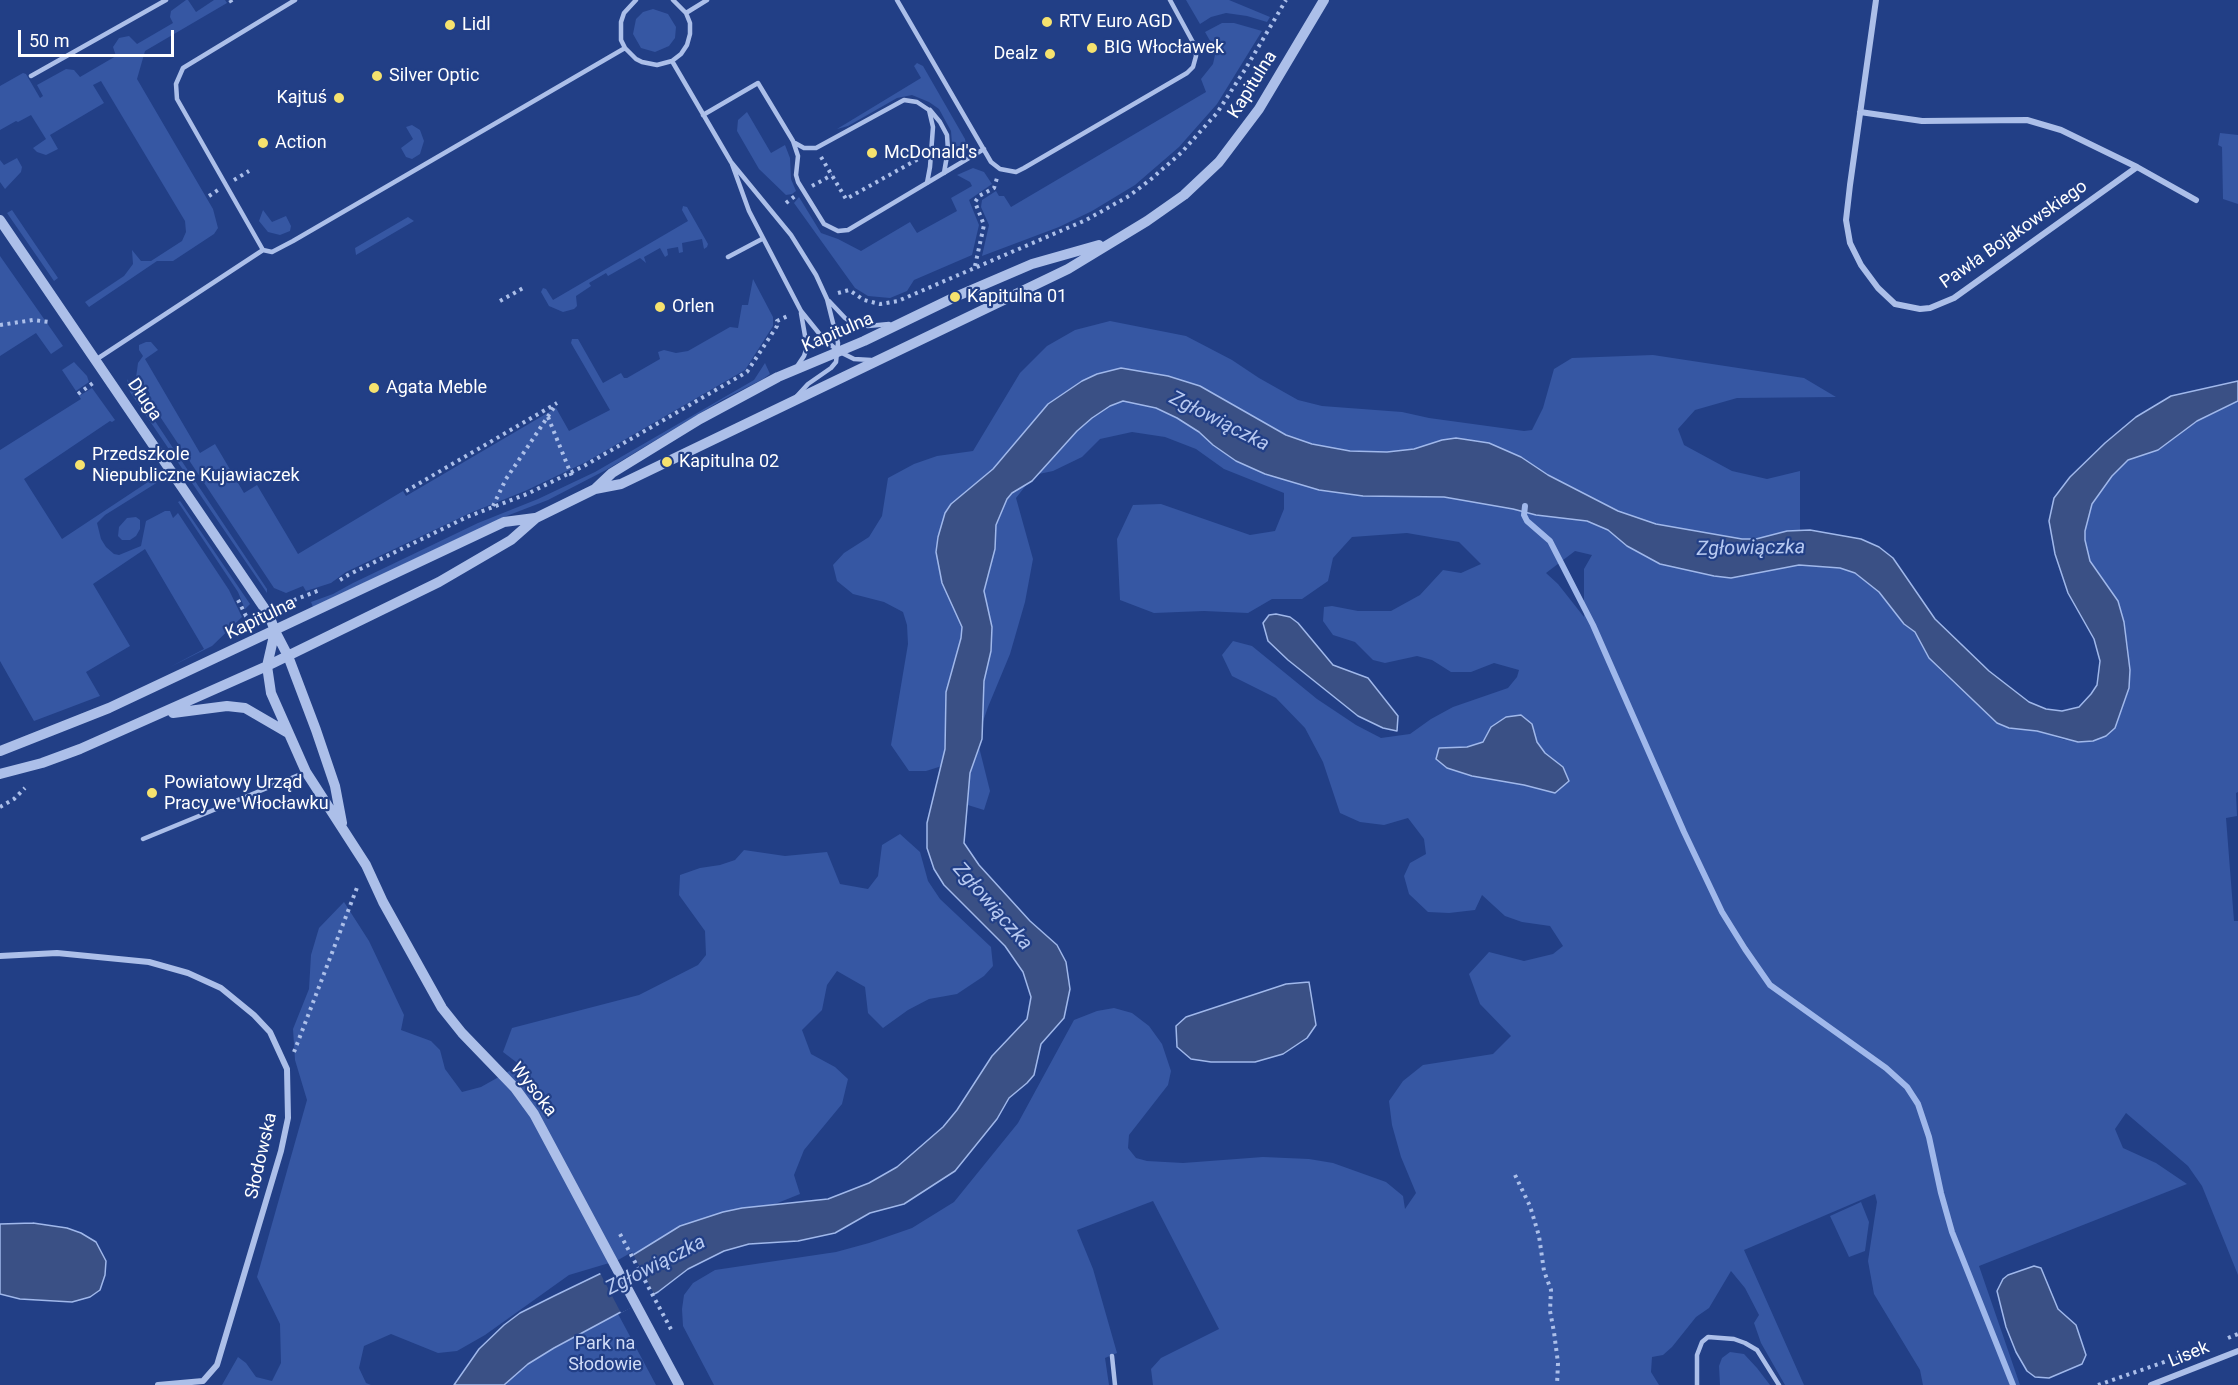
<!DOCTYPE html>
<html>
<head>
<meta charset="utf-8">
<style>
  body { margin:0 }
  #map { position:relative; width:2238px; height:1385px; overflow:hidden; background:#223f86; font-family:Roboto,sans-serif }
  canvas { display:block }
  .scale { position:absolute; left:18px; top:30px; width:156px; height:27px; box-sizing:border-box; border:3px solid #fff; border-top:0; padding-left:8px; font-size:18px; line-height:21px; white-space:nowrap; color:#fff; -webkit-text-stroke:4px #223f86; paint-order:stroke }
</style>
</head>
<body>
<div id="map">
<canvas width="2238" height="1385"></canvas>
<div class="scale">50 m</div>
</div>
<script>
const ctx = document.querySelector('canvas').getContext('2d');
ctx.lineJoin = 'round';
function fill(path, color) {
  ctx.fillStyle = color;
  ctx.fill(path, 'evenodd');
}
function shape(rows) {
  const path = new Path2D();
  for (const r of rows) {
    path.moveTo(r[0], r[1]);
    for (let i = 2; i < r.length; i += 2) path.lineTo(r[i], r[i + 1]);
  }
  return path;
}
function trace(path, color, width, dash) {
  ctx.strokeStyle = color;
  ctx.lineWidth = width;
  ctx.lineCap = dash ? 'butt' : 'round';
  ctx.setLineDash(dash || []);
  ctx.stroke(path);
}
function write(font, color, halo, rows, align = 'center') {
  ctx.font = font + ' Roboto,sans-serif';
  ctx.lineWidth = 4.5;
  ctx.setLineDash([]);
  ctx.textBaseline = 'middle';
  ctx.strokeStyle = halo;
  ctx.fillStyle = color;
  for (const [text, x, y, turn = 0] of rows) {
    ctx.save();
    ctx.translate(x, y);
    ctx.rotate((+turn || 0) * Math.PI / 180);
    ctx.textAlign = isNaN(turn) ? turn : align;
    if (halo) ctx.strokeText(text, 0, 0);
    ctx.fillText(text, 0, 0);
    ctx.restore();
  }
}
fill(shape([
  [186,0,188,0,196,12,214,0,225,0,227,3,145,51,137,79,213,209,218,228,214,234,173,261,157,261,89,307,85,302,124,276,133,264,132,250,141,261,151,261,182,241,186,232,185,221,101,81,93,85,104,103,50,135,58,149,46,155,37,152,33,148,46,139,31,115,18,122,16,121,0,130,0,133,0,86,23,73,26,74,40,98,43,96,37,85,66,69,74,70,80,77,116,56,113,47,119,38,129,36,137,44,173,23,170,17,171,11],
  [1186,0,1229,0,1270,17,1267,22,1247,16,1226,13,1211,17,1200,24],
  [653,9,668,14,676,27,675,38,669,46,655,52,641,48,633,34,636,19,643,12],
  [1222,23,1234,23,1262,31,1217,104,1179,147,1135,185,1092,211,1059,227,982,256,989,225,981,207,982,200,996,191,999,196,1004,196,1011,207,1206,92,1201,79,1213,64,1215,55,1213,46,1205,32],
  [917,63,923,66,965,139,966,145,960,155,953,157,951,131,939,109,929,102,912,95,897,98,848,126,837,129,921,78,914,66],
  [747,112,771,153,785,145,790,158,791,179,796,191,792,194,786,195,759,169,737,131,738,120],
  [412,125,420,130,424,141,420,154,412,159,406,157,401,148,413,139,406,127],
  [2220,133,2238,135,2238,204,2223,199,2222,147,2218,145],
  [17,158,22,167,21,172,5,189,0,182,0,160,4,165],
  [973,168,984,172,992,184,969,200,979,225,972,255,914,280,907,291,890,298,868,296,855,288,794,203,799,197,821,233,838,239,861,251,910,222,917,233,957,211,951,198,972,186,970,182,957,175],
  [683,206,687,207,708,244,707,247,704,249,702,239,682,243,683,252,679,253,678,247,667,249,668,255,665,257,660,248,644,257,646,263,640,258,608,276,606,273,589,283,591,286,576,296,577,306,574,309,563,312,549,306,541,292,543,288,546,289,553,300,688,221,682,210],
  [12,210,58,278,54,281,7,213],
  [263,210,272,222,286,216,291,226,290,231,280,235,268,232,259,221],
  [408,217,414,221,356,255,355,248],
  [0,256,63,346,51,354,36,333,0,356],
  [753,279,773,317,773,326,745,370,586,462,525,491,470,513,346,572,331,583,306,591,303,586,286,593,274,588,147,397,150,394,146,387,143,388,136,378,138,363,143,356,139,350,139,345,146,342,151,342,158,350,145,359,200,453,215,444,244,493,257,485,298,554,403,491,406,496,556,408,569,431,610,410,571,343,572,339,578,339,603,383,621,373,624,378,627,378,660,359,658,352,664,350,676,353,688,351,730,327,738,328,742,305,748,305],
  [1110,321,1186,336,1232,360,1259,378,1298,400,1322,406,1402,412,1429,418,1524,431,1532,430,1543,408,1554,369,1572,358,1653,355,1804,378,1836,397,1737,398,1695,410,1678,429,1684,445,1732,471,1767,479,1800,471,1800,541,1759,572,1799,565,1821,566,1840,568,1855,573,1879,592,1904,624,1915,631,1929,658,1942,672,1997,723,2009,728,2037,731,2065,740,2129,688,2128,647,2118,601,2090,561,2085,540,2085,531,2092,504,2112,476,2128,460,2158,450,2197,421,2238,401,2238,792,2236,793,2237,816,2226,818,2234,921,2238,921,2238,1275,2202,1186,2188,1166,2126,1113,2115,1129,2123,1148,2156,1163,2187,1184,1979,1266,2020,1385,1923,1385,1920,1370,1874,1294,1868,1261,1877,1202,1875,1194,1744,1250,1804,1385,1785,1385,1761,1343,1754,1323,1759,1315,1745,1288,1731,1271,1709,1308,1696,1317,1672,1347,1663,1355,1652,1357,1651,1372,1659,1385,1153,1385,1151,1369,1161,1358,1219,1329,1153,1201,1077,1230,1093,1269,1117,1353,1105,1358,1109,1385,714,1385,683,1326,682,1309,684,1295,693,1283,715,1270,836,1252,869,1243,912,1228,954,1202,1018,1123,1074,1020,1097,1011,1114,1008,1132,1013,1149,1026,1162,1044,1171,1071,1168,1085,1129,1135,1128,1148,1136,1158,1147,1161,1183,1163,1263,1157,1309,1159,1333,1163,1386,1182,1403,1196,1405,1209,1416,1193,1401,1157,1392,1125,1389,1101,1403,1081,1423,1065,1493,1054,1511,1036,1480,1004,1469,974,1489,952,1524,961,1553,954,1563,946,1550,926,1522,922,1505,916,1482,895,1475,910,1449,913,1428,912,1409,894,1404,876,1410,863,1426,854,1424,839,1408,818,1384,825,1360,822,1340,813,1323,762,1305,728,1276,698,1232,676,1222,655,1233,641,1252,646,1317,699,1356,725,1381,738,1410,734,1431,719,1453,707,1508,688,1517,677,1519,670,1494,663,1471,672,1451,672,1432,660,1417,656,1385,663,1373,660,1355,642,1333,635,1323,621,1324,607,1332,606,1358,611,1391,611,1420,595,1443,570,1461,573,1481,564,1459,542,1407,533,1352,537,1333,558,1328,581,1302,599,1272,599,1248,613,1204,611,1154,613,1120,600,1117,539,1133,505,1161,504,1250,535,1275,531,1284,509,1284,493,1224,469,1196,449,1165,437,1132,432,1100,439,1082,457,1053,471,1034,475,1016,498,1033,559,1025,602,1010,654,988,707,977,739,990,791,984,810,958,802,942,766,926,771,909,771,891,745,908,644,907,625,903,612,884,602,853,594,837,581,833,565,844,553,869,537,882,516,888,478,914,464,937,456,973,451,1020,373,1047,346,1075,330],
  [1575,551,1592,555,1584,569,1584,617,1558,584,1546,573],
  [74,362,87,376,89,382,76,391,62,370],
  [765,363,770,374,763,379,722,400,606,470,548,500,504,517,313,607,311,602,333,594,353,583,478,523,538,499,595,472,754,380],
  [127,379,267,589,267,593,130,392],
  [92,388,115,420,112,422,110,421,24,479,62,539,154,478,158,482,105,515,97,523,101,539,106,547,114,554,119,555,141,546,146,521,165,511,170,511,173,518,178,513,229,590,242,617,212,646,170,667,204,649,145,549,93,584,130,646,86,672,100,696,34,721,0,661,0,450,81,399,79,396],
  [180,501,250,604,245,609,238,592,178,502],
  [136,517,140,520,140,529,136,536,130,540,122,540,118,536,119,527,127,518],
  [900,834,920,852,928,881,940,899,991,947,993,966,984,976,957,994,929,999,908,1010,883,1028,868,1013,865,987,837,971,827,985,822,1010,802,1030,811,1054,835,1067,848,1079,842,1104,804,1150,794,1175,800,1194,683,1241,569,1275,485,1335,457,1351,438,1353,391,1334,364,1346,359,1368,366,1383,371,1385,222,1385,238,1357,246,1363,256,1377,272,1381,281,1363,280,1324,257,1277,307,1100,295,1060,293,1029,309,989,311,955,319,928,344,902,369,941,404,1015,401,1030,431,1041,440,1050,445,1069,462,1092,481,1087,520,1065,503,1052,512,1028,639,995,698,965,706,955,705,931,679,895,680,875,700,868,720,865,735,860,744,850,785,856,827,852,840,884,868,889,878,876,882,845],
  [1861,1202,1869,1222,1865,1251,1849,1257,1830,1216],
  [617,1312,656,1385,504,1385,528,1364],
  [1730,1352,1744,1354,1757,1368,1770,1385,1720,1385,1719,1366,1722,1358]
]), '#3657a3');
const water = shape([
  [1121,368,1168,376,1200,386,1286,435,1312,444,1350,451,1387,452,1414,449,1442,440,1456,438,1489,443,1521,457,1548,475,1618,511,1656,524,1742,539,1756,539,1787,531,1810,530,1861,539,1879,547,1893,558,1935,619,1989,671,2029,702,2046,709,2062,711,2079,707,2091,694,2097,685,2100,661,2094,639,2068,593,2055,554,2049,521,2054,498,2070,477,2105,443,2136,417,2171,396,2238,381,2238,401,2197,421,2158,450,2128,460,2112,476,2092,504,2085,531,2085,540,2090,561,2118,601,2124,622,2130,670,2129,688,2115,728,2106,736,2093,741,2078,742,2037,731,2009,728,1997,723,1929,658,1915,632,1904,624,1879,592,1855,573,1840,568,1799,565,1731,578,1714,576,1660,564,1627,546,1608,530,1587,521,1536,515,1513,509,1444,497,1363,496,1319,490,1265,474,1236,461,1213,445,1199,432,1177,418,1156,408,1123,401,1110,406,1092,418,1077,431,1032,481,1012,493,1007,499,996,525,995,549,984,591,992,627,991,651,984,681,982,739,970,773,964,843,979,865,1030,921,1057,945,1066,962,1070,989,1064,1018,1041,1044,1034,1075,1027,1083,1009,1098,997,1119,955,1171,904,1204,870,1213,835,1233,798,1241,749,1244,724,1251,688,1269,658,1292,554,1348,528,1364,504,1385,454,1385,479,1349,504,1325,520,1313,554,1296,612,1268,680,1226,723,1212,742,1208,828,1199,869,1183,897,1167,943,1127,957,1110,992,1056,1027,1019,1031,997,1023,972,1005,946,944,885,934,869,927,848,927,823,945,749,946,692,961,638,962,627,942,583,936,552,938,537,945,513,951,504,993,469,1048,404,1082,381,1097,374,1121,368],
  [1276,614,1290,617,1298,623,1333,665,1368,678,1398,716,1397,731,1383,728,1358,716,1288,660,1268,641,1263,623,1269,615,1276,614],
  [1521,715,1532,724,1537,742,1545,753,1563,767,1569,781,1555,793,1524,785,1472,776,1447,768,1436,759,1439,748,1467,747,1483,742,1491,727,1506,717,1521,715],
  [1309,982,1316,1025,1307,1038,1283,1054,1255,1062,1211,1062,1191,1059,1177,1047,1176,1026,1186,1017,1286,984,1309,982],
  [33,1223,67,1228,81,1233,96,1242,106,1261,105,1275,100,1290,90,1297,72,1302,20,1299,0,1294,0,1224,33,1223],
  [2034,1266,2041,1268,2058,1309,2076,1325,2086,1355,2082,1364,2049,1378,2035,1377,2027,1371,2016,1352,2006,1327,1997,1291,2003,1279,2008,1275,2034,1266]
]);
fill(water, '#3a5085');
trace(water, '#a0b8eb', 1.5);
fill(shape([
  [632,1252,655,1296,621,1313,599,1271]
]), '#223f86');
trace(shape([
  [1525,506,1524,515,1527,521,1550,541,1593,625,1684,832,1722,912,1745,949,1770,985,1886,1068,1907,1087,1918,1104,1929,1137,1941,1193,1952,1232,2013,1385]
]), '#a0b8eb', 6);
trace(shape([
  [230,0,232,3],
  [821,157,846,199,920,158],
  [234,180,249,171],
  [812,186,832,175],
  [209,196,218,190],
  [786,203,795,196],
  [975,266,984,225,975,202,979,196,994,188,997,178],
  [838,293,849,290,864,300,880,304,898,301,1086,220,1129,196,1150,180,1181,153,1217,113,1246,68,1286,0],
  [500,301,525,287],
  [0,325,33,320,49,322],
  [78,394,93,383],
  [548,417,573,479],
  [406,491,557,403],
  [493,506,506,479,555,406],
  [340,580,348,575,467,517,527,494,584,466,747,372,777,326,777,321,790,315],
  [238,600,246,616,253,622],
  [281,608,289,602,320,590],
  [0,807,14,799,25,788],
  [294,1052,358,885],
  [1515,1175,1530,1206,1539,1236,1544,1271,1551,1290,1550,1311,1554,1332,1558,1363,1557,1385],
  [620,1234,673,1333],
  [2228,1338,2238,1334],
  [2098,1385,2205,1348]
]), '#acbfe9', 4, [3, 4.5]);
trace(shape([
  [636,0,624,13,621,22,621,40,625,48,636,59,642,62,657,65,672,61,681,54,687,45,690,34,690,23,686,13,673,0],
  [897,0,991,162,1000,169,1016,172,1024,168,1187,73,1193,67,1196,56,1195,46,1170,0],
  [686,13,707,0],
  [672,61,731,162,791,235,816,275,827,299,838,343,836,362,831,368,808,384,797,396],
  [31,76,166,0],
  [930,110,940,122,947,135,948,150,944,173],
  [703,115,758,83,793,141,798,156,796,175,798,182,824,224,838,231,848,230,984,149],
  [795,143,804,148,816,148,904,100,917,102,929,110,933,127,930,167,927,183],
  [732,164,749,211,801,311,822,337,838,351,854,359,871,360],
  [263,250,177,99,176,84,183,68,295,0],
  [728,257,762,239],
  [829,301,845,318,852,323,868,326,889,324],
  [97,359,263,250,272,252,293,241,625,48],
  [798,365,804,356,807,347,801,313],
  [143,839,306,772],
  [1112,1356,1115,1385],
  [1697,1385,1697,1355,1702,1342,1708,1337,1734,1339,1745,1343,1757,1350,1779,1385]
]), '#acbfe9', 4.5);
trace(shape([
  [1860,112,1922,121,2027,120,2061,130,2137,167,1954,298,1930,308,1920,309,1895,304,1878,288,1861,265,1850,243,1846,220,1850,185,1876,0],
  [2137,167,2196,200],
  [0,956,57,953,108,958,149,962,188,973,221,988,254,1015,270,1032,287,1069,288,1118,281,1151,217,1365,203,1381,158,1385],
  [2151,1385,2238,1351]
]), '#acbfe9', 6);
trace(shape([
  [0,220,269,615,275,631,288,656,316,730,335,786,342,823],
  [595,489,612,473,700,419,778,377,864,341,955,297,1032,264,1099,245],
  [275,631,267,666,271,693,306,772,366,865,383,902,442,1008,462,1033,515,1088,534,1114,679,1385],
  [173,713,227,706,245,708,288,733],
  [0,751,109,708,504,522,535,518],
  [0,774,42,763,80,749,267,666,439,582,511,540,536,518,595,489,621,484,1068,269,1147,221,1184,195,1219,162,1259,109,1324,0]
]), '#acbfe9', 10);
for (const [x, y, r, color] of [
  [1047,22,6,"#f6e26e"],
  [450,25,6,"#f6e26e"],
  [1092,48,6,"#f6e26e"],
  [1050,54,6,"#f6e26e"],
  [377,76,6,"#f6e26e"],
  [339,98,6,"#f6e26e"],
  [263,143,6,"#f6e26e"],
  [872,153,6,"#f6e26e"],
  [955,297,6,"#f6e26e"],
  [660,307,6,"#f6e26e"],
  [374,388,6,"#f6e26e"],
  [667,462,6,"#f6e26e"],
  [80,465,6,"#f6e26e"],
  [152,793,6,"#f6e26e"]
]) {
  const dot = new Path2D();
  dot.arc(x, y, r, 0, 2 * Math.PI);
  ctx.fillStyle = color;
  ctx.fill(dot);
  trace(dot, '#223f86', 2);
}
write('18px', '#fff', '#223f86', [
  ["RTV Euro AGD",1059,22],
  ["Lidl",462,25],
  ["BIG Włocławek",1104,48],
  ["Dealz",1038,54,"right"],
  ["Silver Optic",389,76],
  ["Kajtuś",327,98,"right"],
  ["Action",275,143],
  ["McDonald's",884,153],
  ["Kapitulna 01",967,297],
  ["Orlen",672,307],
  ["Agata Meble",386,388],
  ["Przedszkole",92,455],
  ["Niepubliczne Kujawiaczek",92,476],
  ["Kapitulna 02",679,462],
  ["Powiatowy Urząd",164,783],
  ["Pracy we Włocławku",164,804]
], 'left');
write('18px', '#fff', '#223f86', [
  ["Kapitulna",1253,85,-58],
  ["Pawła Bojakowskiego",2014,235,-35],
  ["Kapitulna",838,333,-23],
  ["Długa",144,400,56],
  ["Kapitulna",261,619,-26],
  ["Wysoka",533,1090,52],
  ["Słodowska",262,1156,-77],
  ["Lisek",2189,1355,-22]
]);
write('18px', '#d0dcf7', '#223f86', [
  ["Park na",605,1344],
  ["Słodowie",605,1365]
]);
write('italic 20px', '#b7c9f1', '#223f86', [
  ["Zgłowiączka",1219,422,27],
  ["Zgłowiączka",1751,549,-1],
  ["Zgłowiączka",992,907,49],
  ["Zgłowiączka",656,1266,-27]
]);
</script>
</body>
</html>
